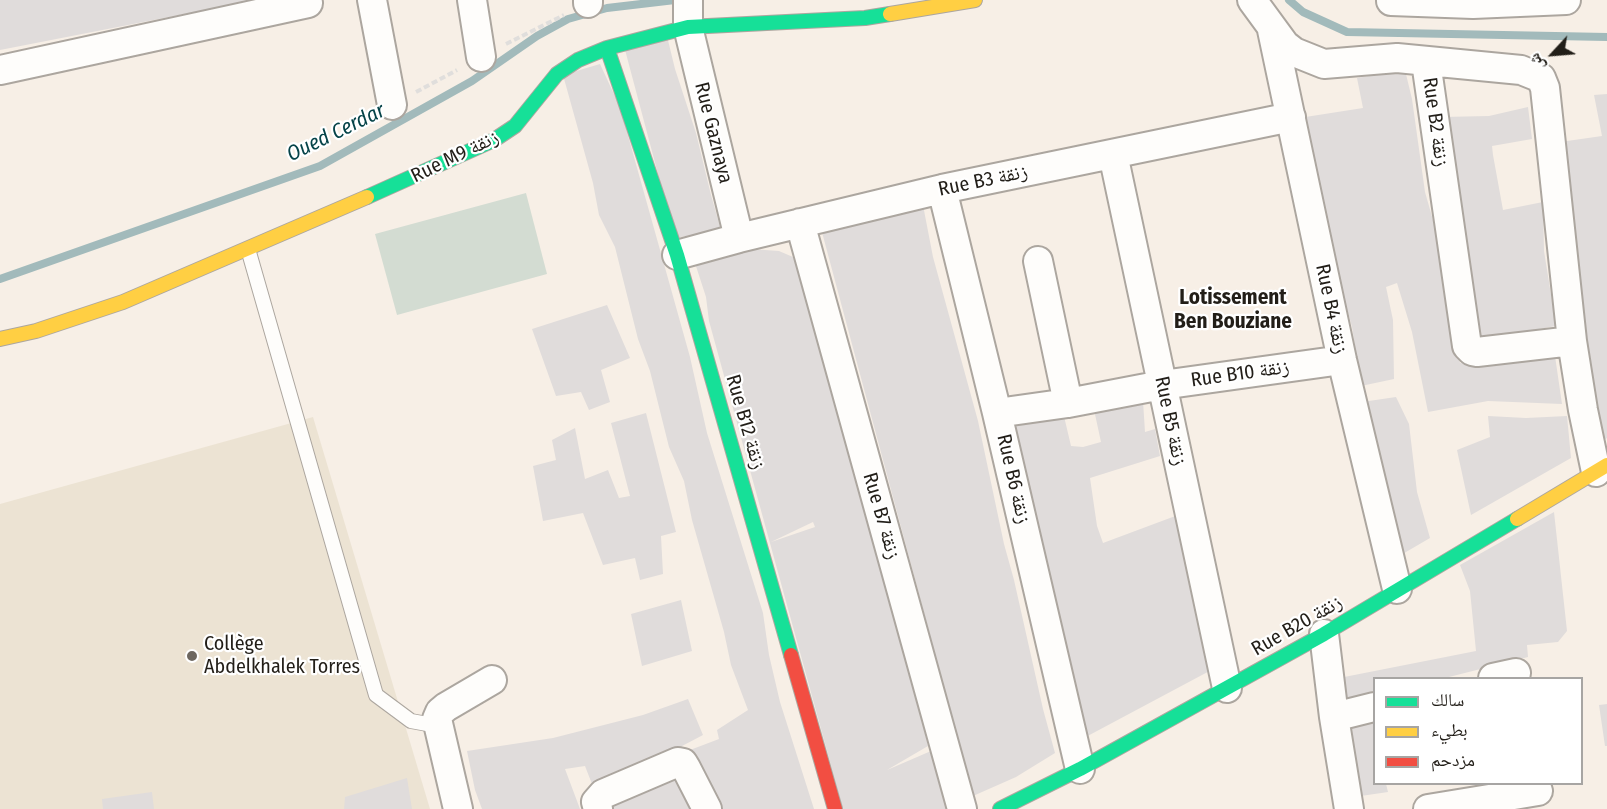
<!DOCTYPE html>
<html>
<head>
<meta charset="utf-8">
<style>
  body { margin:0 }
  #map { position:relative; width:1607px; height:809px; overflow:hidden; background:#f7efe6; font-family:"Fira Sans Condensed","Noto Naskh Arabic",sans-serif }
  canvas { display:block }
  .legend { position:absolute; left:1373px; top:677px; width:210px; height:108px; box-sizing:border-box; background:#fff; border:2px solid #a7a5a3; margin:0; padding:8px 10px; list-style:none; font-size:18px; color:#221e18 }
  .legend li { display:flex; align-items:center; gap:12px; height:30px }
  .legend b { width:30px; border:2px solid #a7a5a3 }
  .north { position:absolute; left:1523px; top:24px; width:60px; height:60px; -webkit-text-stroke:4px #fff; paint-order:stroke; rotate:244deg; font-size:16px; font-weight:700; line-height:24px; text-align:center; color:#221e18 }
  .north::after { content:''; display:block; margin:auto; width:21px; height:27px; background:#221e18; clip-path:polygon(50% 0,100% 100%,50% 72%,0 100%) }
</style>
</head>
<body>
<div id="map">
<canvas width="1607" height="809"></canvas>
<ul class="legend">
<li><b style="height:8px;background:#16e098"></b>سالك</li>
<li><b style="height:8px;background:#ffcf43"></b>بطيء</li>
<li><b style="height:8px;background:#f24e42"></b>مزدحم</li>
</ul>
<div class="north">ش</div>
</div>
<script>
const ctx = document.querySelector('canvas').getContext('2d');
ctx.lineJoin = 'round';
function fill(path, color) {
  ctx.fillStyle = color;
  ctx.fill(path, 'evenodd');
}
function shape(rows) {
  const path = new Path2D();
  for (const r of rows) {
    path.moveTo(r[0], r[1]);
    for (let i = 2; i < r.length; i += 2) path.lineTo(r[i], r[i + 1]);
  }
  return path;
}
function trace(path, color, width, dash) {
  ctx.strokeStyle = color;
  ctx.lineWidth = width;
  ctx.lineCap = dash ? 'butt' : 'round';
  ctx.setLineDash(dash || []);
  ctx.stroke(path);
}
function write(font, color, halo, rows, align = 'center') {
  ctx.font = font + ' "Fira Sans Condensed","Noto Naskh Arabic",sans-serif';
  ctx.lineWidth = 4.5;
  ctx.setLineDash([]);
  ctx.textBaseline = 'middle';
  ctx.strokeStyle = halo;
  ctx.fillStyle = color;
  for (const [text, x, y, turn = 0] of rows) {
    ctx.save();
    ctx.translate(x, y);
    ctx.rotate((+turn || 0) * Math.PI / 180);
    ctx.textAlign = isNaN(turn) ? turn : align;
    if (halo) ctx.strokeText(text, 0, 0);
    ctx.fillText(text, 0, 0);
    ctx.restore();
  }
}
fill(shape([
  [313,417,430,809,0,809,0,504]
]), '#ece3d3');
fill(shape([
  [526,193,547,274,397,315,375,234]
]), '#d3dcd2');
trace(shape([
  [1289,0,1303,12,1347,32,1607,37],
  [0,279,320,166,472,81,537,36,568,19,607,8,675,0]
]), '#a2babb', 8);
fill(shape([
  [0,0,251,0,251,1,0,50],
  [666,32,675,69,696,133,711,195,721,230,675,238,624,46],
  [600,64,620,107,690,357,707,433,763,613,769,655,780,702,814,809,719,809,690,750,719,739,717,730,748,710,731,665,724,632,692,520,684,481,669,447,650,371,638,339,615,247,599,215,593,183,563,75],
  [1405,70,1412,99,1425,192,1433,220,1460,363,1555,356,1562,404,1488,401,1428,412,1412,332,1397,283,1386,287,1393,320,1394,379,1361,386,1352,327,1335,266,1299,118,1363,108,1357,78],
  [1607,94,1607,438,1595,445,1560,142,1602,136,1594,95],
  [1528,107,1532,139,1492,146,1493,155,1503,210,1543,202,1544,251,1556,326,1477,340,1442,117,1489,116],
  [922,200,933,257,978,421,1004,544,1014,580,1043,709,1055,753,1016,777,973,796,819,221],
  [737,248,779,251,793,257,807,293,874,540,889,602,900,627,928,746,887,770,931,751,948,809,843,809,709,321,706,297,694,260],
  [813,522,815,527,771,542],
  [607,305,630,358,601,370,610,402,589,410,581,392,556,396,532,329],
  [1396,397,1409,424,1417,492,1430,538,1394,559,1362,402],
  [1143,401,1145,432,1155,429,1160,456,1090,478,1097,526,1103,543,1178,515,1217,667,1082,739,1009,418,1063,412,1071,446,1083,447,1101,442,1093,405],
  [646,413,676,532,661,536,663,574,640,580,635,558,603,565,583,513,543,521,533,466,556,460,552,440,575,428,585,479,608,470,619,498,630,496,611,423],
  [1488,416,1526,418,1567,416,1571,458,1471,515,1457,450,1490,437],
  [1554,512,1567,631,1558,642,1527,645,1528,657,1445,678,1374,678,1374,697,1338,707,1334,679,1476,651,1470,591,1460,565],
  [681,600,692,651,642,666,631,614],
  [688,699,703,735,663,756,610,780,592,784,585,766,565,769,580,809,482,809,475,790,467,751,553,738,643,715],
  [1607,704,1607,746,1605,746,1599,705],
  [1374,720,1374,783,1386,784,1388,792,1354,797,1343,724],
  [407,778,412,809,344,809,345,797],
  [675,778,693,809,607,809,604,802],
  [152,792,154,809,103,809,102,799]
]), '#e0dcdb');
const lane = shape([
  [248,249,376,695,411,721,438,726]
]);
const street = shape([
  [372,0,392,105],
  [472,0,481,57],
  [588,0,588,3],
  [688,0,688,27,739,238],
  [1252,0,1285,45,1294,52,1324,64,1397,58,1521,70,1541,78,1545,88,1572,341,1583,410,1596,472],
  [1391,1,1473,4,1566,0],
  [1272,30,1342,360,1397,589],
  [1426,62,1467,346,1472,351,1477,352,1572,341],
  [0,70,308,3],
  [1113,154,1227,688],
  [942,189,997,413,1080,769],
  [800,223,962,809],
  [677,255,739,238,942,189,1291,117],
  [1038,261,1068,403],
  [997,413,1068,403,1162,385,1342,360],
  [1324,634,1334,717,1349,809],
  [1493,678,1516,673],
  [1334,717,1374,707],
  [458,809,437,719,440,712,446,707,492,680],
  [598,809,596,802,603,794,678,762,683,763,686,768,707,809],
  [1428,809,1538,791]
]);
const fast = shape([
  [607,48,677,255,791,655],
  [367,197,494,140,515,126,557,74,578,60,607,48,688,27,865,18,890,14],
  [1000,809,1080,769,1324,634,1517,519]
]);
const slow = shape([
  [890,14,975,0],
  [0,339,36,331,123,302,367,197],
  [1517,519,1607,465]
]);
const jam = shape([
  [791,655,835,809]
]);
trace(lane, '#aca69f', 16);
trace(street, '#aca69f', 32);
trace(fast, '#aca69f', 16);
trace(slow, '#aca69f', 16);
trace(jam, '#aca69f', 16);
trace(shape([
  [506,44,564,15],
  [416,92,457,70]
]), '#e0dedc', 4, [6, 3]);
trace(lane, '#fefdfb', 14);
trace(street, '#fefdfb', 28);
trace(fast, '#16e098', 14);
trace(slow, '#ffcf43', 14);
trace(jam, '#f24e42', 14);
for (const [x, y, r, color] of [
  [192,656,6,"#6d6760"]
]) {
  const dot = new Path2D();
  dot.arc(x, y, r, 0, 2 * Math.PI);
  ctx.fillStyle = color;
  ctx.fill(dot);
  trace(dot, '#fff', 2);
}
write('20px', '#221e18', '#fff', [
  ["Rue B2 زنقة",1435,122,82],
  ["Rue Gaznaya",713,133,76],
  ["Rue M9 زنقة",455,157,-26],
  ["Rue B3 زنقة",983,181,-12],
  ["Rue B4 زنقة",1331,309,78],
  ["Rue B10 زنقة",1240,374,-8],
  ["Rue B5 زنقة",1170,421,78],
  ["Rue B12 زنقة",745,422,74],
  ["Rue B6 زنقة",1013,479,77],
  ["Rue B7 زنقة",881,516,74],
  ["Rue B20 زنقة",1297,626,-30]
]);
write('20px', '#221e18', '#fff', [
  ["Collège",204,644],
  ["Abdelkhalek Torres",204,667]
], 'left');
write('italic 21px', '#054348', '#fff', [
  ["Oued Cerdar",336,133,-26]
]);
write('bold 21px', '#221e18', '#fff', [
  ["Lotissement",1233,298],
  ["Ben Bouziane",1233,322]
]);
</script>
</body>
</html>
